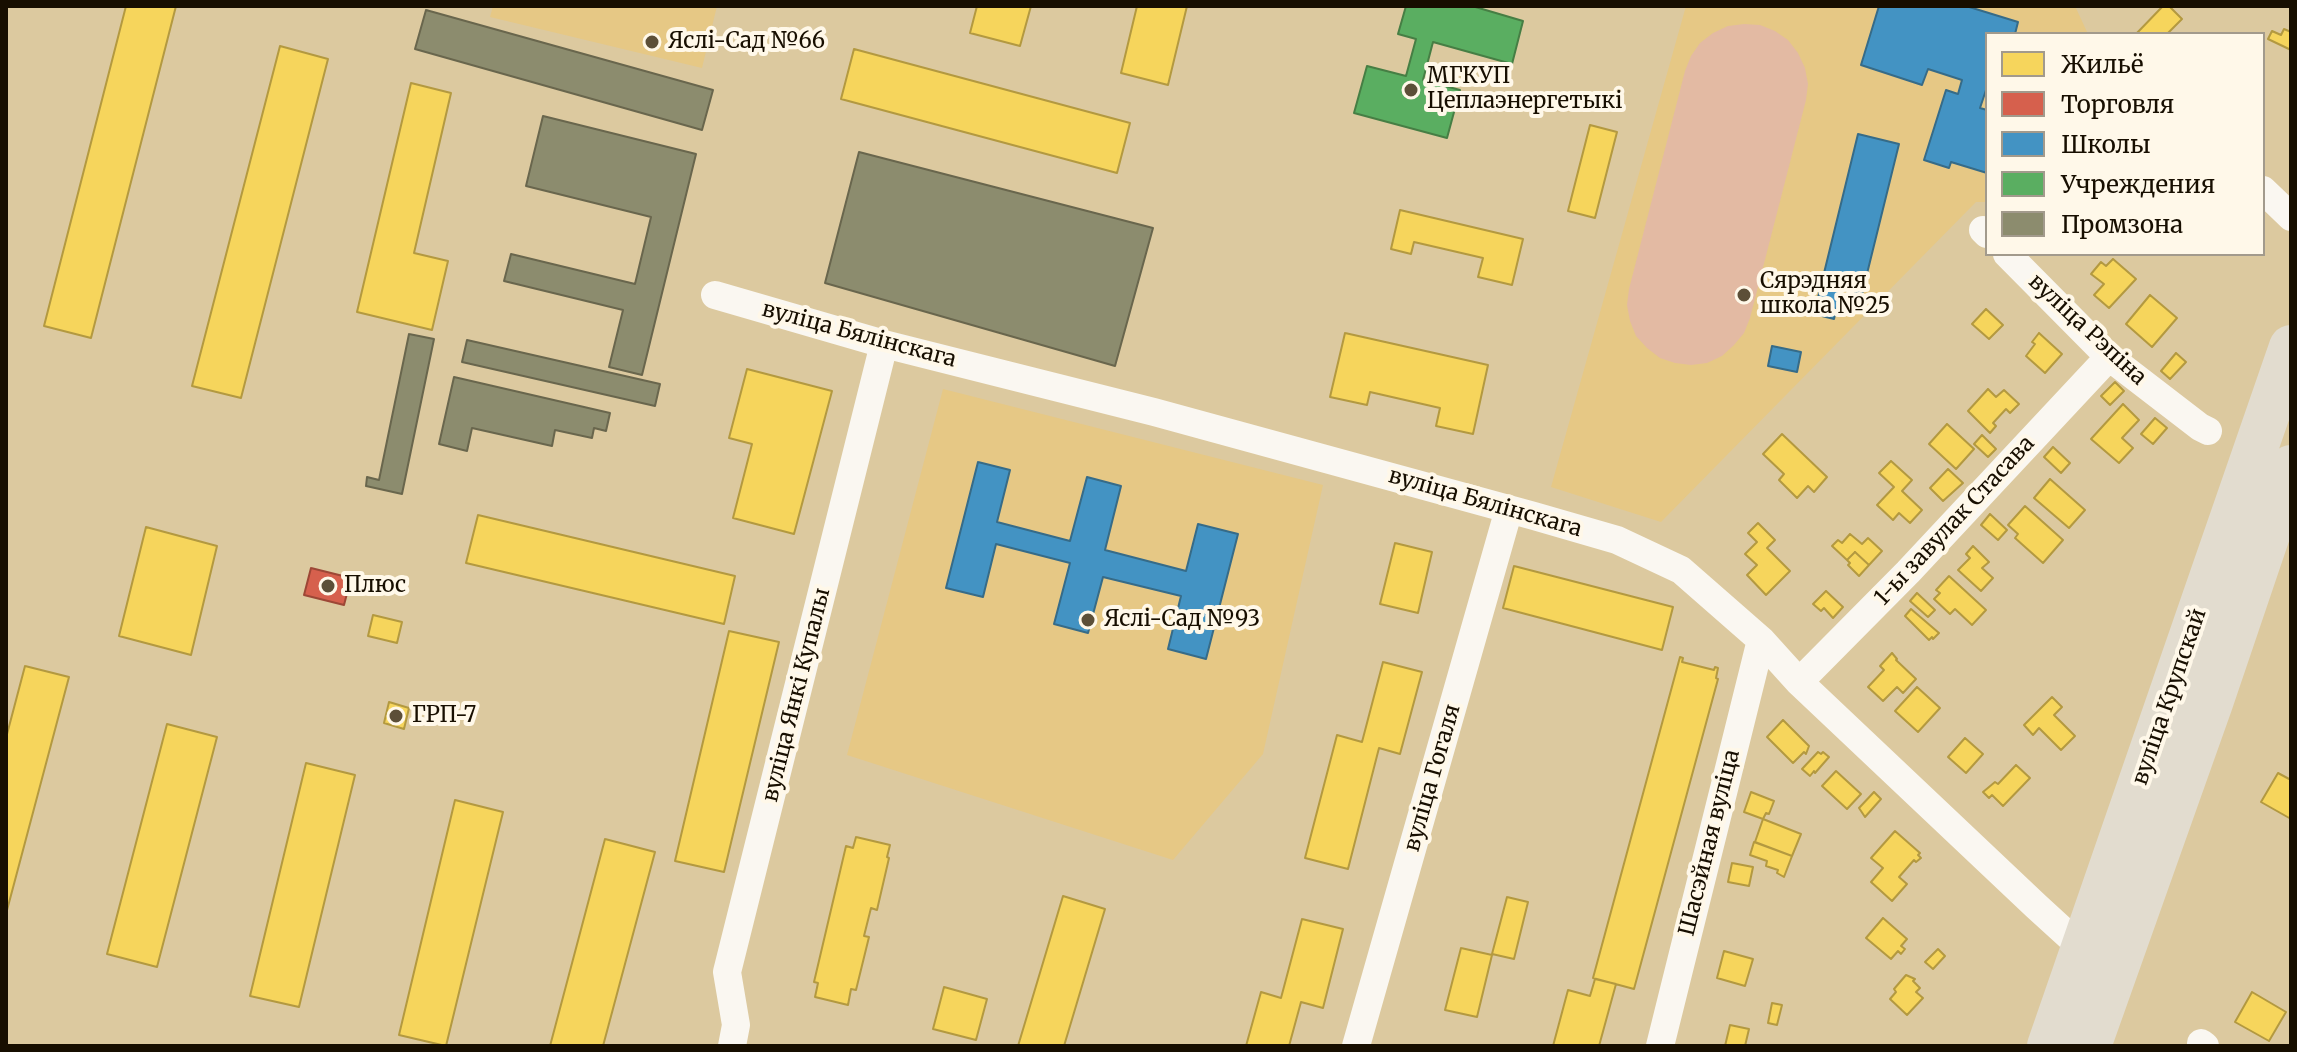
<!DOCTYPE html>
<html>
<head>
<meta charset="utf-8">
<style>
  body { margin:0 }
  #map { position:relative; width:2297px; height:1052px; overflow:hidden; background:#dcc99f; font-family:Merriweather,serif }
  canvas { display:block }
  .frame { position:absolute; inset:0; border:8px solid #170e00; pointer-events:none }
  .legend { position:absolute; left:1985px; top:32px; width:280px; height:224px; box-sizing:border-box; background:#fff8e9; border:2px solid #a29a8c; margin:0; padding:10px 14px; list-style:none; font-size:24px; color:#170e00 }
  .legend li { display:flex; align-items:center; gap:16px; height:40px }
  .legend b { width:40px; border:2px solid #a29a8c }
</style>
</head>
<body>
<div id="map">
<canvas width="2297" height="1052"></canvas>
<div class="frame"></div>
<ul class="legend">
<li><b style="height:22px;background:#f6d55c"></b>Жильё</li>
<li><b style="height:22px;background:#d6604d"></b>Торговля</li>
<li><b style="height:22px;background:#4393c3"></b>Школы</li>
<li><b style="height:22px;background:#5aae61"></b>Учреждения</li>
<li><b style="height:22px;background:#8c8c6e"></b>Промзона</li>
</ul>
</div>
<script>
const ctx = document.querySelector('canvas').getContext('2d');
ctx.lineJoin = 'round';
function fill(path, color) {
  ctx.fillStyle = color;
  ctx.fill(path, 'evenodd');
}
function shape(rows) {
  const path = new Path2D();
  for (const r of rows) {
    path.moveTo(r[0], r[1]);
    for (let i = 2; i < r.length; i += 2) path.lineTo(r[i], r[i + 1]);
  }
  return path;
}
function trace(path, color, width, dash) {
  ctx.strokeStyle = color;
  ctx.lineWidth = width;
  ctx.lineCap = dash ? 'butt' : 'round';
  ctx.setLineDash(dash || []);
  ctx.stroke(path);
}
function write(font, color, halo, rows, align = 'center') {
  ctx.font = font + ' Merriweather,serif';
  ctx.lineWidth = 8;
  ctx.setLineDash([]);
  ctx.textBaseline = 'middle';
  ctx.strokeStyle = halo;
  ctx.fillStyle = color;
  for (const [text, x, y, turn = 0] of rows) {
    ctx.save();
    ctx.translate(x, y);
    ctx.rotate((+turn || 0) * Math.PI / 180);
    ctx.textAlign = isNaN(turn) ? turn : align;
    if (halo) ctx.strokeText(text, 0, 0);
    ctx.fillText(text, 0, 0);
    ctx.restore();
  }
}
fill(shape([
  [493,6,717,6,702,68,490,17],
  [1686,6,2075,6,2088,34,1987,34,1987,202,1976,202,1661,522,1551,487],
  [943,389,1323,485,1263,754,1173,860,847,755]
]), '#e6c885');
fill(shape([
  [1744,24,1760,25,1775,31,1788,40,1798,53,1805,68,1808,84,1806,100,1750,318,1744,333,1734,345,1722,356,1707,363,1691,365,1675,363,1660,358,1647,348,1636,336,1630,321,1627,305,1629,289,1685,71,1691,56,1700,43,1713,33,1728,26]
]), '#e3baa3');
const homes = shape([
  [126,6,176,6,91,338,44,326,126,6],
  [977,6,1031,6,1020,46,970,33,977,6],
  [1137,6,1187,6,1168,85,1121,73,1137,6],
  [2163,6,2169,6,2182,19,2167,34,2136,34,2163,6],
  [2284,29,2291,32,2291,50,2268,39,2272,31,2281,35,2284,29],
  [280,46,328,59,241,398,192,386,280,46],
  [854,49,1130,123,1117,173,841,99,854,49],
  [411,83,451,93,414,253,448,261,432,330,357,312,411,83],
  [1590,125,1617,132,1595,218,1568,211,1590,125],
  [1400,210,1523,239,1512,285,1478,277,1483,258,1414,242,1411,254,1391,249,1400,210],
  [2113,259,2136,279,2109,308,2094,295,2104,284,2091,274,2101,262,2106,266,2113,259],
  [2150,295,2177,318,2152,347,2126,324,2150,295],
  [1986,309,2003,325,1989,339,1972,324,1986,309],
  [1345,333,1488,365,1473,434,1436,426,1440,408,1370,392,1367,405,1330,397,1345,333],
  [2039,333,2062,354,2045,373,2026,356,2035,344,2032,342,2039,333],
  [2176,353,2186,362,2170,379,2161,371,2176,353],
  [747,369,832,391,794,534,733,518,752,444,729,438,747,369],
  [2115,382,2124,391,2110,405,2101,396,2115,382],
  [1988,389,1996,397,2004,390,2019,404,2010,413,2006,409,1993,423,1996,426,1990,433,1968,411,1988,389],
  [2123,404,2139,420,2122,438,2133,448,2119,463,2091,439,2123,404],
  [2155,418,2167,428,2153,444,2141,434,2155,418],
  [1947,424,1974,449,1956,469,1929,444,1947,424],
  [1782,434,1827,477,1814,492,1808,486,1797,498,1779,480,1784,474,1763,454,1782,434],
  [1982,435,1996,449,1988,457,1974,444,1982,435],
  [2053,447,2070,463,2061,473,2044,457,2053,447],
  [1891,461,1912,480,1902,491,1922,510,1910,523,1899,513,1893,520,1877,505,1894,487,1879,473,1891,461],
  [1948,469,1963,483,1943,501,1930,488,1948,469],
  [2050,479,2085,510,2069,528,2034,498,2050,479],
  [2025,506,2063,540,2043,563,2015,538,2018,534,2008,525,2025,506],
  [1990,514,2007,530,1998,540,1981,525,1990,514],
  [478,515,735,576,724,624,466,563,478,515],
  [1758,523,1775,540,1767,548,1790,571,1766,595,1747,575,1757,565,1745,554,1757,542,1748,533,1758,523],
  [146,527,217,546,191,655,119,636,146,527],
  [1850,534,1862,544,1868,538,1882,551,1869,565,1855,552,1847,560,1832,546,1838,540,1842,543,1850,534],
  [1395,543,1432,552,1418,613,1380,604,1395,543],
  [1973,546,1989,562,1982,568,1993,578,1981,591,1958,570,1970,558,1966,554,1973,546],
  [1855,552,1869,565,1859,576,1848,565,1850,563,1847,560,1855,552],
  [1514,566,1673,607,1662,650,1503,608,1514,566],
  [1949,576,1986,610,1972,625,1955,609,1950,614,1934,599,1940,593,1936,590,1949,576],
  [1826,591,1843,607,1833,618,1824,608,1821,611,1813,604,1826,591],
  [1917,593,1935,610,1928,617,1910,601,1917,593],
  [1911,609,1939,633,1933,639,1932,637,1929,640,1905,616,1911,609],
  [373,615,402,622,397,643,368,636,373,615],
  [729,631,779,642,724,872,675,861,729,631],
  [1892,653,1897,659,1896,660,1916,679,1903,693,1897,687,1883,701,1868,687,1884,670,1880,666,1892,653],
  [1680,657,1683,658,1682,662,1714,670,1715,667,1718,668,1716,678,1718,679,1634,989,1593,978,1680,657],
  [1383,662,1422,672,1400,754,1379,748,1348,869,1305,858,1337,735,1362,742,1383,662],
  [25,666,69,677,6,914,6,738,25,666],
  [1917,687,1940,708,1918,732,1895,711,1917,687],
  [2052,697,2062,707,2054,715,2075,736,2061,750,2039,728,2033,735,2024,725,2052,697],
  [389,702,409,708,404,729,384,723,389,702],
  [1783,720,1809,746,1806,754,1804,752,1793,763,1767,737,1783,720],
  [167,724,217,737,157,967,107,954,167,724],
  [1965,738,1983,754,1966,773,1948,757,1965,738],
  [1818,752,1821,754,1823,752,1829,757,1815,773,1814,771,1810,776,1802,769,1818,752],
  [306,763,355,775,299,1007,250,996,306,763],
  [2016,765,2030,778,2003,806,1992,795,1989,798,1983,792,1995,782,1998,784,2016,765],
  [1836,771,1861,794,1847,809,1822,786,1836,771],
  [2278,773,2291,780,2291,819,2261,802,2278,773],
  [1751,792,1774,801,1769,814,1766,813,1763,819,1744,812,1751,792],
  [1874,792,1881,799,1865,817,1859,808,1874,792],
  [455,800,503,812,446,1046,399,1035,455,800],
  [1763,819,1801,834,1792,856,1755,842,1763,819],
  [1895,831,1920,853,1918,855,1921,858,1916,862,1914,860,1899,877,1907,884,1892,901,1871,882,1883,868,1871,858,1895,831],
  [856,837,890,845,887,857,889,858,877,910,871,908,864,936,869,937,856,990,851,989,848,1005,815,997,818,983,814,982,846,846,853,848,856,837],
  [605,839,655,852,603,1046,550,1046,605,839],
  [1754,842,1792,856,1784,877,1777,873,1778,870,1766,866,1767,861,1750,855,1754,842],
  [1732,863,1753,867,1749,886,1728,882,1732,863],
  [1063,896,1105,909,1064,1046,1018,1046,1063,896],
  [1507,897,1528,902,1514,959,1492,954,1507,897],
  [1883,918,1907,939,1901,946,1905,949,1901,954,1898,951,1891,959,1866,938,1883,918],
  [1302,919,1343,929,1323,1008,1301,1002,1289,1046,1246,1046,1261,992,1281,998,1302,919],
  [1461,948,1492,955,1477,1017,1445,1010,1461,948],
  [1938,949,1945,956,1933,969,1925,962,1938,949],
  [1724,951,1753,959,1745,986,1717,978,1724,951],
  [1906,975,1915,979,1913,981,1920,988,1916,992,1923,998,1907,1015,1890,999,1896,992,1894,989,1906,975],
  [1595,979,1616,984,1599,1046,1553,1046,1568,990,1590,996,1595,979],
  [944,987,987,999,976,1040,933,1029,944,987],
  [2252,992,2286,1012,2269,1041,2235,1022,2252,992],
  [1772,1003,1782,1005,1777,1025,1768,1023,1772,1003],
  [1730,1025,1749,1029,1745,1046,1725,1046,1730,1025]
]);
fill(homes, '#f6d55c');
trace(homes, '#b39940', 2);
const shops = shape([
  [311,568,351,578,344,605,304,595,311,568]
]);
fill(shops, '#d6604d');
trace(shops, '#9d4736', 2);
const schools = shape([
  [1879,6,1966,6,2018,22,2015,34,1987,34,1987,87,1980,108,1987,110,1987,173,1951,162,1949,168,1924,160,1946,90,1958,94,1962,80,1928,69,1922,85,1861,65,1879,6],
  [1858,134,1899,144,1862,294,1841,289,1834,319,1814,314,1858,134],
  [1772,346,1801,352,1797,372,1768,366,1772,346],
  [978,462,1010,470,997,522,1070,541,1087,477,1121,486,1105,550,1186,571,1198,524,1238,534,1206,659,1168,649,1181,596,1103,577,1088,633,1054,624,1070,563,996,544,983,597,946,588,978,462]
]);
fill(schools, '#4393c3');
trace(schools, '#366b88', 2);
const public = shape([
  [1406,6,1472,6,1523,21,1512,64,1433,42,1423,80,1460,90,1447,138,1354,113,1367,66,1406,76,1416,39,1398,34,1406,6]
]);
fill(public, '#5aae61');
trace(public, '#467e44', 2);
const industry = shape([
  [426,10,713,90,702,130,415,49,426,10],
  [543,116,696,154,642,375,609,367,623,310,504,281,511,254,635,284,651,217,526,186,543,116],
  [859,152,1153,228,1115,366,825,283,859,152],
  [409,334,434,339,402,494,366,486,367,477,379,480,409,334],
  [467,340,660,384,655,406,462,362,467,340],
  [454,377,610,413,606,431,594,428,592,438,555,430,552,446,472,428,467,451,439,444,454,377]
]);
fill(industry, '#8c8c6e');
trace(industry, '#69664d', 2);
trace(shape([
  [2263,190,2291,217],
  [1983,230,1987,234],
  [2007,254,2109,357,2200,427,2208,431],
  [715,295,884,344,1154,412,1534,516,1617,540,1681,570,1761,640,1799,682,2036,906,2082,948,2095,954],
  [1799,682,1908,572,2109,357],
  [2201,1043,2205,1046],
  [732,1046,736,1025,727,972,884,344],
  [1356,1046,1509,509],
  [1660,1046,1761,640]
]), '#faf7f1', 28);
trace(shape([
  [2049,1046,2291,347],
  [2089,1046,2211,703,2291,467]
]), '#e2dccf', 44);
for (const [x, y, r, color] of [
  [652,42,8,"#5c4f38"],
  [1411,90,8,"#5c4f38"],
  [1744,295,8,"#5c4f38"],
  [328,586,8,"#5c4f38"],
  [1088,620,8,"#5c4f38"],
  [396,716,8,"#5c4f38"]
]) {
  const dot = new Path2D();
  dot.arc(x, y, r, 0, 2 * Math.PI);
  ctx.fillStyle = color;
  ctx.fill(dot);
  trace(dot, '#fff8e9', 3);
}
write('22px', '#170e00', '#fff8e9', [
  ["Яслі-Сад №66",668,42],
  ["МГКУП",1427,77],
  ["Цеплаэнергетыкі",1427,102],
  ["Сярэдняя",1760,282],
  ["школа №25",1760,307],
  ["Плюс",344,586],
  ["Яслі-Сад №93",1104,620],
  ["ГРП-7",412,716]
], 'left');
write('22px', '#170e00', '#fff8e9', [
  ["вуліца Рэпіна",2087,330,43],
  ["вуліца Бялінскага",859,335,15],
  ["вуліца Бялінскага",1485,503,16],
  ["1-ы завулак Стасава",1955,521,-47],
  ["вуліца Янкі Купалы",797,695,-76],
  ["вуліца Крупскай",2170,697,-71],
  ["вуліца Гогаля",1433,778,-74],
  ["Шасэйная вуліца",1710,843,-76]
]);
</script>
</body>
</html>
